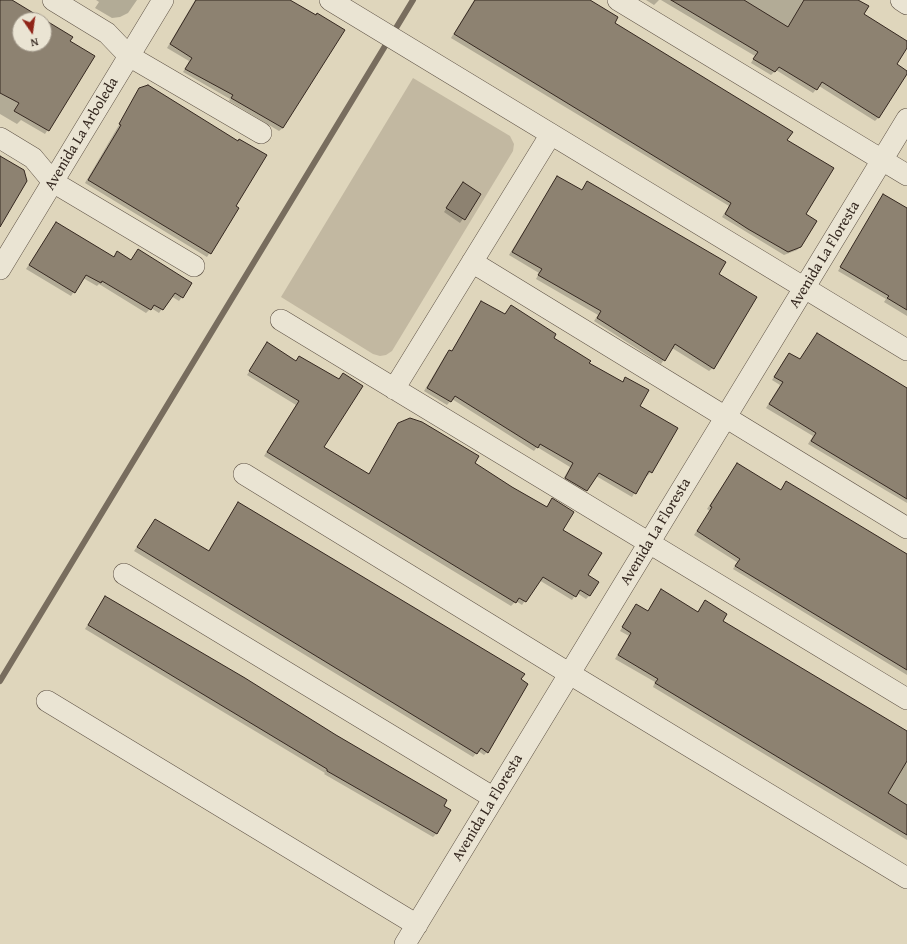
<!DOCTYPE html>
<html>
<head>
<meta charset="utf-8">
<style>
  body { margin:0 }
  #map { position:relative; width:907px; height:944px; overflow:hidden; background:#dfd6bc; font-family:"Gentium Book Plus",serif }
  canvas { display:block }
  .north { position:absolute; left:12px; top:12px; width:40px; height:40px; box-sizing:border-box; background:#eae4d3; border:1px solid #a2998b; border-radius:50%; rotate:167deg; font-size:11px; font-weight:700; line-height:16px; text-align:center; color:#352820 }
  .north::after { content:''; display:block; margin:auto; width:14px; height:18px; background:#8f2418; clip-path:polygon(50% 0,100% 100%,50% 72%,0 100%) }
</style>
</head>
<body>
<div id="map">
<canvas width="907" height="944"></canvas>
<div class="north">N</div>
</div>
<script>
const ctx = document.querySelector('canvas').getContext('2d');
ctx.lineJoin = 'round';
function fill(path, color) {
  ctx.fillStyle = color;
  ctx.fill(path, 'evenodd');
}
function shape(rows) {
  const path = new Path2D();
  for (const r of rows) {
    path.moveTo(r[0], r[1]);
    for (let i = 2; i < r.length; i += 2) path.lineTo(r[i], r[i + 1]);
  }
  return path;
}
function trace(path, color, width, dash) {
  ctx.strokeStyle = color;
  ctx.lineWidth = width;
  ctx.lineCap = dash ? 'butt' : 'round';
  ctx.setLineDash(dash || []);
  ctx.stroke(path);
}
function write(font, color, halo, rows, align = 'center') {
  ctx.font = font + ' "Gentium Book Plus",serif';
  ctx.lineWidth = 4;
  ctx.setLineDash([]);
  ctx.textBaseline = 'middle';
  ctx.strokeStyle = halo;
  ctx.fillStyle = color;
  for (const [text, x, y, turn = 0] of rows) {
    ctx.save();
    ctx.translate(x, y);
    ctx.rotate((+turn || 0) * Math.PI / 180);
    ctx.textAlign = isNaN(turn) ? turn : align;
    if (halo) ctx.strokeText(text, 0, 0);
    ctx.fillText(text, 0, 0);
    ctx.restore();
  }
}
fill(shape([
  [413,78,510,136,514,144,513,151,392,351,386,355,380,356,373,354,281,297]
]), '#c2b8a1');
fill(shape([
  [0,0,10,0,43,20,20,20,20,44,44,44,44,20,69,42,94,57,45,134,21,120,17,124,0,114],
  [96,0,137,0,128,13,120,17,112,18,95,8,99,2],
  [195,0,267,0,316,16,283,128,279,131,229,101,230,99,183,72,189,61,167,48],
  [474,0,588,0,614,23,786,141,801,246,797,250,784,255,722,217,729,206,451,38],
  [646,0,659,0,654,5],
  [661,0,855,0,862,15,907,42,907,46,895,64,879,117,875,121,819,86,813,93,776,70,771,75,751,63,755,56],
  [140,89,238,208,207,257,85,183],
  [557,177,581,191,588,182,718,275,713,368,709,371,672,348,661,364,594,321,598,315,536,279,539,273,509,255],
  [460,187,480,194,460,223,444,212],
  [884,195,907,209,907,316,884,302,886,299,838,271],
  [56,223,113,257,117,253,131,261,138,250,182,297,179,301,171,296,159,313,151,308,146,313,99,284,97,286,83,278,71,296,26,269],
  [481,302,504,315,511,306,588,363,622,382,626,378,639,406,677,428,651,472,647,476,646,475,632,497,596,476,583,494,562,481,570,467,537,447,534,451,452,399,447,405,424,391,446,354,450,351,451,352],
  [817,334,907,389,907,503,808,444,813,436,766,408,780,385,772,380,786,357,789,354,799,360],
  [267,344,295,361,300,357,338,380,343,374,323,447,368,475,399,424,474,463,496,479,547,507,549,503,587,576,589,596,586,599,577,593,572,600,539,580,522,605,516,601,511,606,264,456,296,405,247,375],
  [737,464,780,491,787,483,907,555,907,675,733,569,737,562,694,535,710,511,707,509],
  [238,503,487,752,484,755,478,751,473,757,134,551,155,520,208,551],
  [661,590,697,612,705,601,722,622,907,734,907,840,653,687,655,682,615,659,629,636,620,631,633,609,636,606,647,612],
  [105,597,450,810,436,834,433,837,324,774,325,773,85,629]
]), '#0003');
trace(shape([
  [0,681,413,0]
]), '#786d5e', 6);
const building = shape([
  [0,0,12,0,73,37,70,41,95,56,49,131,14,111,19,103,0,93,0,0],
  [20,20,44,20,44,44,20,44,20,20],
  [196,0,290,0,316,15,317,13,345,30,283,128,231,98,233,95,185,69,192,58,170,44,196,0],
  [475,0,590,0,618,17,615,23,793,132,787,140,834,168,806,214,817,221,801,247,788,252,748,229,725,214,731,203,454,34,475,0],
  [671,0,744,0,788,27,804,0,858,0,869,6,864,14,907,41,907,48,897,64,907,71,907,74,879,118,822,82,817,90,779,67,775,72,753,59,758,52,671,0],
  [148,85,238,141,239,139,267,155,236,206,239,208,211,254,88,180,121,125,119,124,139,88,148,85],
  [0,156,24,170,27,181,0,227,0,156],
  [557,176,582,190,587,181,726,262,719,274,757,297,714,369,675,344,665,361,597,318,601,311,538,275,542,269,512,252,557,176],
  [463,182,481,194,465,220,446,208,463,182],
  [883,194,907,208,907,310,887,298,889,296,840,267,883,194],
  [56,222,114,257,117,251,131,260,138,249,192,283,183,298,175,293,163,310,154,305,151,310,102,281,101,283,86,275,75,293,29,265,56,222],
  [481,301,505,314,511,305,556,334,554,338,591,361,589,363,623,382,625,377,649,390,640,406,678,428,652,473,649,471,636,494,599,473,587,491,565,478,573,463,540,444,538,448,455,396,451,402,427,388,449,350,452,351,481,301],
  [817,333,907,388,907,499,811,441,816,433,769,404,783,382,774,377,789,353,800,359,817,333],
  [267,342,296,361,299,356,339,379,343,373,363,386,324,447,369,474,398,423,410,418,422,422,479,456,475,463,512,487,547,507,552,498,574,512,563,530,602,553,588,575,599,582,590,596,580,590,576,597,543,577,526,602,519,598,516,603,267,452,299,401,249,371,267,342],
  [737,463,781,490,786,481,907,554,907,670,735,566,740,559,697,531,712,507,710,506,737,463],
  [238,502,525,674,521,679,528,684,488,753,481,748,477,754,137,547,155,519,209,551,238,502],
  [661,589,698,612,705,600,727,614,723,621,907,731,907,761,888,793,907,805,907,835,655,683,658,679,618,655,631,633,622,627,636,604,648,611,661,589],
  [105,596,245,678,336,735,447,800,444,806,451,810,437,834,327,771,327,769,88,625,105,596]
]);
fill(building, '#8d8271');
trace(building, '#352820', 1);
const street = shape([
  [53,0,107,33,129,56,261,133],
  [330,0,907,350],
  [618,0,907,175],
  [901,0,907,4],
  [0,138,33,158,53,182,194,266],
  [472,262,907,528],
  [0,269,163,0],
  [281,320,907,699],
  [394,389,551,134],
  [244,474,570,674,907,878],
  [124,574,494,798],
  [47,701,417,925],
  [405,944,907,119]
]);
trace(street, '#605447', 22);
trace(street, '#eae4d3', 21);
write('15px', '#352820', '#eae4d3', [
  ["Avenida La Arboleda",82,134,-59],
  ["Avenida La Floresta",825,255,-59],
  ["Avenida La Floresta",656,532,-59],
  ["Avenida La Floresta",488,808,-59]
]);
</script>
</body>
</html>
